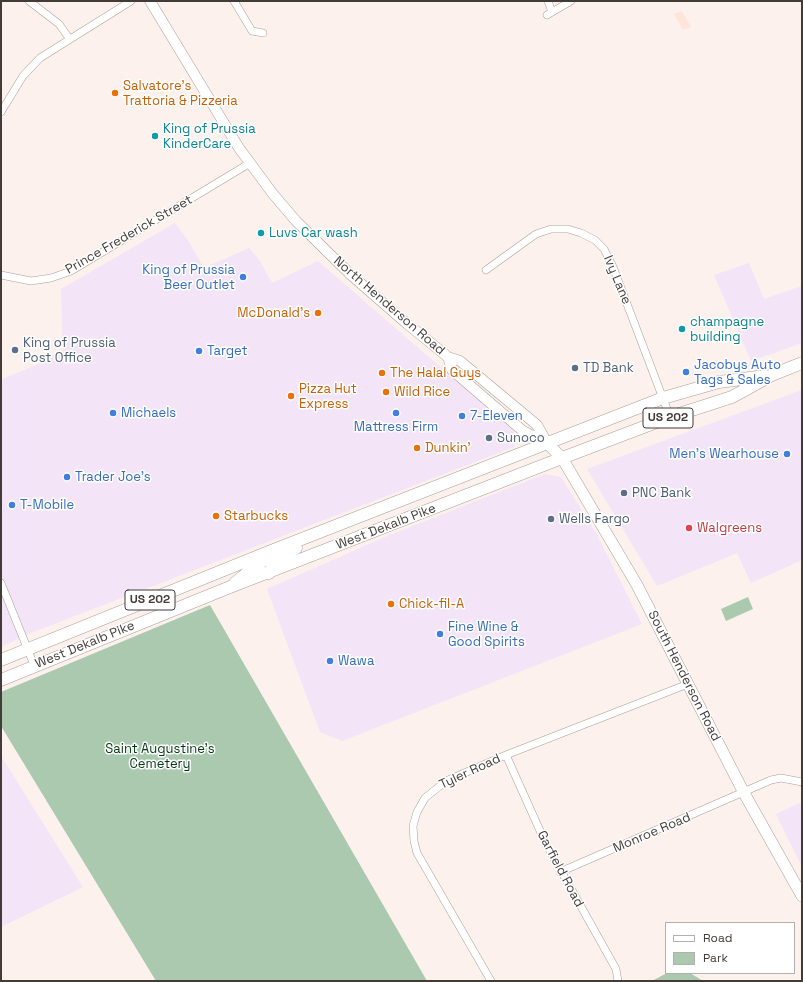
<!DOCTYPE html>
<html>
<head>
<meta charset="utf-8">
<style>
  body { margin:0 }
  #map { position:relative; width:803px; height:982px; overflow:hidden; background:#fcf1ec; font-family:"Space Grotesk",sans-serif }
  canvas { display:block }
  .frame { position:absolute; inset:0; border:2px solid #423b38; pointer-events:none }
  .legend { position:absolute; left:665px; top:922px; width:130px; height:52px; box-sizing:border-box; background:#fff; border:1px solid #b3b1af; margin:0; padding:5px 7px; list-style:none; font-size:12px; color:#423b38 }
  .legend li { display:flex; align-items:center; gap:8px; height:20px }
  .legend b { width:20px; border:1px solid #b3b1af }
</style>
</head>
<body>
<div id="map">
<canvas width="803" height="982"></canvas>
<div class="frame"></div>
<ul class="legend">
<li><b style="height:5px;background:#fff"></b>Road</li>
<li><b style="height:11px;background:#aac9af"></b>Park</li>
</ul>
</div>
<script>
const ctx = document.querySelector('canvas').getContext('2d');
ctx.lineJoin = 'round';
function fill(path, color) {
  ctx.fillStyle = color;
  ctx.fill(path, 'evenodd');
}
function shape(rows) {
  const path = new Path2D();
  for (const r of rows) {
    path.moveTo(r[0], r[1]);
    for (let i = 2; i < r.length; i += 2) path.lineTo(r[i], r[i + 1]);
  }
  return path;
}
function trace(path, color, width, dash) {
  ctx.strokeStyle = color;
  ctx.lineWidth = width;
  ctx.lineCap = dash ? 'butt' : 'round';
  ctx.setLineDash(dash || []);
  ctx.stroke(path);
}
function write(font, color, halo, rows, align = 'center') {
  ctx.font = font + ' "Space Grotesk",sans-serif';
  ctx.lineWidth = 3;
  ctx.setLineDash([]);
  ctx.textBaseline = 'middle';
  ctx.strokeStyle = halo;
  ctx.fillStyle = color;
  for (const [text, x, y, turn = 0] of rows) {
    ctx.save();
    ctx.translate(x, y);
    ctx.rotate((+turn || 0) * Math.PI / 180);
    ctx.textAlign = isNaN(turn) ? turn : align;
    if (halo) ctx.strokeText(text, 0, 0);
    ctx.fillText(text, 0, 0);
    ctx.restore();
  }
}
fill(shape([
  [175,223,189,242,204,268,249,248,260,261,272,283,318,261,514,431,516,440,514,447,28,634,1,647,1,380,63,353,61,289],
  [749,263,764,299,802,286,802,343,751,361,714,275],
  [802,390,802,560,751,583,737,553,657,586,587,469],
  [545,474,561,477,597,535,642,624,342,741,320,732,267,589,387,536],
  [1,756,83,887,1,927],
  [802,802,802,867,776,814]
]), '#f3e4f7');
fill(shape([
  [682,11,691,27,683,30,674,14]
]), '#fee4d9');
fill(shape([
  [748,597,753,609,726,621,721,609],
  [210,605,427,981,156,981,1,726,1,692],
  [667,973,690,973,703,981,652,981]
]), '#aac9af');
const minor = shape([
  [29,1,59,24,69,38],
  [234,1,252,31,263,33],
  [548,1,552,12],
  [547,15,571,1],
  [1,112,23,76,40,58,131,1],
  [486,270,536,234,551,229,568,229,581,233,595,240,604,249,613,267,670,417],
  [1,275,31,281,51,278,71,271,250,163],
  [1,583,34,665],
  [506,755,546,844,616,969,618,981],
  [560,872,771,780,781,778,802,782],
  [491,981,417,853,414,841,413,826,417,812,425,798,446,781,506,755,688,684]
]);
const secondary = shape([
  [150,1,239,148,273,194,296,221,350,274,405,322,448,357,460,361,537,425,547,443],
  [448,357,452,370,523,431,547,443]
]);
const primary = shape([
  [547,443,562,458,637,585,744,793,802,896]
]);
const trunk = shape([
  [269,573,277,559,296,548],
  [235,583,266,558],
  [1,660,271,551,663,398,719,382,765,376],
  [1,680,230,587,562,458,670,417,732,397,772,375,802,363]
]);
trace(minor, '#ae9d96', 8);
trace(secondary, '#ae9d96', 11);
trace(primary, '#ae9d96', 12);
trace(trunk, '#ae9d96', 13);
trace(minor, '#fff', 7);
trace(secondary, '#fff', 10);
trace(primary, '#fff', 11);
trace(trunk, '#fff', 12);
for (const [x, y, r, color] of [
  [115,93,4,"#e8710a"],
  [155,136,4,"#0f9aa8"],
  [261,233,4,"#0f9aa8"],
  [243,277,4,"#3f7fe0"],
  [318,313,4,"#e8710a"],
  [682,329,4,"#0f9aa8"],
  [15,350,4,"#5c6f8a"],
  [199,351,4,"#3f7fe0"],
  [575,368,4,"#5c6f8a"],
  [686,372,4,"#3f7fe0"],
  [382,373,4,"#e8710a"],
  [386,392,4,"#e8710a"],
  [291,396,4,"#e8710a"],
  [113,413,4,"#3f7fe0"],
  [396,413,4,"#3f7fe0"],
  [462,416,4,"#3f7fe0"],
  [489,438,4,"#5c6f8a"],
  [417,448,4,"#e8710a"],
  [787,454,4,"#3f7fe0"],
  [67,477,4,"#3f7fe0"],
  [624,493,4,"#5c6f8a"],
  [12,505,4,"#3f7fe0"],
  [216,516,4,"#e8710a"],
  [551,519,4,"#5c6f8a"],
  [689,528,4,"#e0444e"],
  [391,604,4,"#e8710a"],
  [440,634,4,"#3f7fe0"],
  [330,661,4,"#3f7fe0"]
]) {
  const dot = new Path2D();
  dot.arc(x, y, r, 0, 2 * Math.PI);
  ctx.fillStyle = color;
  ctx.fill(dot);
  trace(dot, '#fff', 1.5);
}
for (const [x, y, w] of [
  [668,418,50],
  [150,600,50]
]) {
  const box = new Path2D();
  box.roundRect(x - w / 2, y - 10, w, 20, 3);
  ctx.fillStyle = '#fff';
  ctx.fill(box);
  trace(box, '#423b38', 1);
}
write('bold 12px', '#423b38', null, [
  ["US 202",668,418],
  ["US 202",150,600]
]);
write('13px', '#c56008', '#fff', [
  ["Salvatore’s",123,86],
  ["Trattoria & Pizzeria",123,101],
  ["McDonald's",310,313,"right"],
  ["The Halal Guys",390,373],
  ["Pizza Hut",299,389],
  ["Express",299,404],
  ["Wild Rice",394,392],
  ["Dunkin'",425,448],
  ["Starbucks",224,516],
  ["Chick-fil-A",399,604]
], 'left');
write('13px', '#0d838f', '#fff', [
  ["King of Prussia",163,129],
  ["KinderCare",163,144],
  ["Luvs Car wash",269,233],
  ["champagne",690,322],
  ["building",690,337]
], 'left');
write('13px', '#423b38', '#fff', [
  ["Prince Frederick Street",129,235,-30],
  ["Ivy Lane",617,280,67],
  ["North Henderson Road",389,306,41],
  ["West Dekalb Pike",386,527,-21],
  ["West Dekalb Pike",85,645,-22],
  ["South Henderson Road",684,676,63],
  ["Tyler Road",470,772,-25],
  ["Monroe Road",652,833,-23],
  ["Garfield Road",560,869,62]
]);
write('13px', '#366cbe', '#fff', [
  ["King of Prussia",235,270,"right"],
  ["Beer Outlet",235,285,"right"],
  ["Target",207,351],
  ["Jacobys Auto",694,365],
  ["Tags & Sales",694,380],
  ["Michaels",121,413],
  ["7-Eleven",470,416],
  ["Mattress Firm",396,427,"center"],
  ["Men's Wearhouse",779,454,"right"],
  ["Trader Joe's",75,477],
  ["T-Mobile",20,505],
  ["Fine Wine &",448,627],
  ["Good Spirits",448,642],
  ["Wawa",338,661]
], 'left');
write('13px', '#4e5e75', '#fff', [
  ["King of Prussia",23,343],
  ["Post Office",23,358],
  ["TD Bank",583,368],
  ["Sunoco",497,438],
  ["PNC Bank",632,493],
  ["Wells Fargo",559,519]
], 'left');
write('13px', '#be3a42', '#fff', [
  ["Walgreens",697,528]
], 'left');
write('13px', '#003612', '#fff', [
  ["Saint Augustine's",160,749],
  ["Cemetery",160,764]
]);
</script>
</body>
</html>
